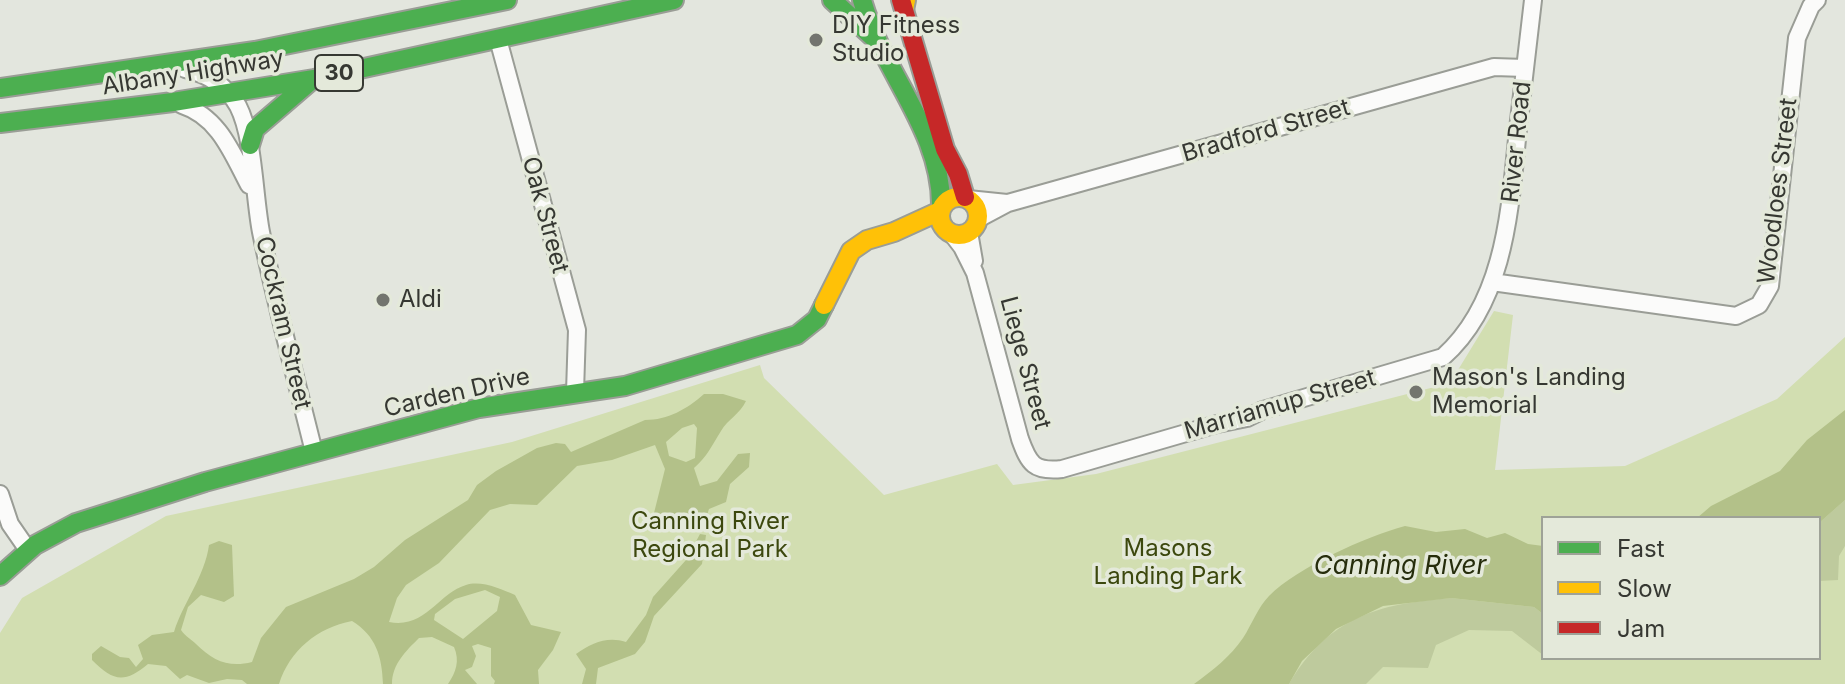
<!DOCTYPE html>
<style>
body{margin:0}
#map{position:relative;width:1845px;height:684px;overflow:hidden;background:#e3e6de;font-family:Inter,sans-serif}
canvas{display:block}
.legend{position:absolute;left:1541px;top:516px;width:280px;height:144px;box-sizing:border-box;background:#e4e9da;border:2px solid #9ea297;margin:0;padding:10px 14px;list-style:none;font-size:24px;color:#363832}
.legend li{display:flex;align-items:center;gap:16px;height:40px}
.legend b{width:40px;border:2px solid #9ea297}
</style>
<div id="map">
<canvas width="1845" height="684"></canvas>
<ul class="legend">
<li><b style="height:10px;background:#4caf50"></b>Fast</li>
<li><b style="height:10px;background:#ffc107"></b>Slow</li>
<li><b style="height:10px;background:#c62828"></b>Jam</li>
</ul>
</div>
<script>
const ctx = document.querySelector('canvas').getContext('2d');
ctx.lineJoin = 'round';
function fill(path, color) {
  ctx.fillStyle = color;
  ctx.fill(path, 'evenodd');
}
function stroke(path, color, width, dash) {
  ctx.strokeStyle = color;
  ctx.lineWidth = width;
  ctx.lineCap = dash ? 'butt' : 'round';
  ctx.setLineDash(dash || []);
  ctx.stroke(path);
}
function write(font, color, halo, rows, align = 'center') {
  ctx.font = font + ' Inter,sans-serif';
  ctx.lineWidth = 7;
  ctx.setLineDash([]);
  ctx.textBaseline = 'middle';
  ctx.strokeStyle = halo;
  ctx.fillStyle = color;
  for (const [text, x, y, turn = 0] of rows) {
    ctx.save();
    ctx.translate(x, y);
    ctx.rotate((+turn || 0) * Math.PI / 180);
    ctx.textAlign = isNaN(turn) ? turn : align;
    if (halo) ctx.strokeText(text, 0, 0);
    ctx.fillText(text, 0, 0);
    ctx.restore();
  }
}
fill(new Path2D(`
 M1494,311L1513,315L1495,470L1625,466L1777,399L1845,337V684H0V633L22,598L166,516L512,442L760,365L764,378L884,495L997,464L1013,485L1096,474L1450,383ZM1543,518H1819V658H1543Z`), '#d2deb1');
fill(new Path2D(`
 M1845,500V546L1839,556L1838,580L1819,581V523Z
 M1451,598L1534,607L1543,614V655L1512,631L1469,630L1436,645L1428,668L1383,667L1366,684H1289C1329,617 1377,604 1451,598Z`), '#beca9d');
fill(new Path2D(`
 M704,394H723L746,401C740,414 728,419 721,431C712,445 707,457 694,468L700,486L717,481L738,454L750,453L749,467L730,484L726,502L709,509L704,524L697,529L654,513L665,469L655,445L612,460L577,466L537,505L510,504L490,510L439,563L406,585L397,598L389,622C426,629 438,593 466,585C481,580 501,589 515,595L531,625L561,632L553,650L538,670L539,684H494L495,681L491,676V648L478,644L472,646L476,656L472,667L465,670L477,684H448C456,672 460,661 454,647L432,637L419,638C406,651 392,664 392,684H383C382,656 376,636 352,621C317,628 290,650 279,684H247L242,680L227,679L209,683L187,675L180,679L166,666L148,664C124,684 113,681 92,660V654L101,646L120,657L129,658L136,667L143,659L138,645L152,635L174,632C183,603 205,576 209,545L219,541L232,545L234,596L224,602L201,595L188,607L181,630C186,637 191,639 196,644C213,661 229,668 252,662L261,638L286,607L354,579L374,567L405,540L468,500L477,485L496,471L537,448L556,443L565,444L571,452L645,420C668,420 687,409 704,394ZM694,424L697,428L695,458L686,462L669,456L666,442L682,428ZM485,590L500,597L497,611L463,639L434,620L435,614L455,599Z
 M1845,410V500L1819,523V518H1697L1711,506L1780,471L1807,440Z
 M1405,526L1436,532L1465,529L1487,538L1505,533L1528,544L1543,546V614L1534,607L1451,598L1383,606L1336,629L1302,661L1289,684H1194C1212,671 1231,656 1243,638C1252,624 1258,607 1269,596C1298,567 1365,537 1405,526Z
 M700,534L706,535L702,564L654,616L645,642L635,654L598,668L596,684H582L586,669L576,654C592,643 607,636 626,642L646,615L653,597L686,560Z`), '#b3c189');
const street = new Path2D(`
 M498,39L577,330L575,392
 M185,69C207,74 226,85 238,106C254,137 254,196 261,232C276,306 296,379 314,452
 M182,105C219,117 232,153 249,185
 M968,199L1007,203
 M978,219L1008,203L1494,67L1525,68
 M969,232L974,261
 M952,234L962,247L975,273L1020,439C1029,464 1034,472 1062,469L1217,424L1247,418L1263,410L1443,357C1506,301 1510,207 1518,129C1523,86 1528,43 1533,0
 M1492,282L1736,316L1759,305L1770,286L1797,38L1811,6L1817,0
 M0,494L10,524L28,550`);
const fast = new Path2D(`
 M832,0L875,39
 M862,0C882,72 943,131 941,208
 M0,88L255,51L507,0
 M0,123L173,102L314,79L674,0
 M250,145L255,129L312,80
 M0,576L35,545L76,523L205,482L479,408L625,386L797,335L817,319L824,305`);
const slow = new Path2D(`
 M904,10L906,0
 M940 216a19 19 0 1 1 38 0a19 19 0 1 1-38 0Z
 M824,305L851,251L867,240L894,232L940,211`);
const jam = new Path2D(`
 M901,0L945,149L958,174L965,197`);
stroke(street, '#9a9d96', 20);
stroke(fast, '#9a9d96', 22);
stroke(slow, '#9a9d96', 22);
stroke(jam, '#9a9d96', 22);
stroke(street, '#fbfbfa', 16);
stroke(fast, '#4caf50', 18);
stroke(slow, '#ffc107', 18);
stroke(jam, '#c62828', 18);
for (const [x, y, r, color] of [
 [816,40,8,"#73756e"],
 [383,300,8,"#73756e"],
 [1416,392,8,"#73756e"]
]) {
  const dot = new Path2D();
  dot.arc(x, y, r, 0, 2 * Math.PI);
  ctx.fillStyle = color;
  ctx.fill(dot);
  stroke(dot, '#e4e9da', 3);
}
for (const [x, y, w] of [
 [339,73,48]
]) {
  const box = new Path2D();
  box.roundRect(x - w / 2, y - 18, w, 36, 6);
  ctx.fillStyle = '#e4e9da';
  ctx.fill(box);
  stroke(box, '#363832', 2);
}
write('bold 22px', '#363832', null, [
 ["30",339,73]
]);
write('24px', '#363832', '#e4e9da', [
 ["DIY Fitness",832,26],
 ["Studio",832,54],
 ["Aldi",399,300],
 ["Mason's Landing",1432,378],
 ["Memorial",1432,406]
], 'left');
write('24px', '#363832', '#e4e9da', [
 ["Albany Highway",193,73,-9],
 ["Bradford Street",1266,131,-16],
 ["River Road",1517,142,-84],
 ["Woodloes Street",1778,191,-83],
 ["Oak Street",545,215,75],
 ["Cockram Street",283,323,77],
 ["Liege Street",1025,363,75],
 ["Carden Drive",457,393,-13],
 ["Marriamup Street",1280,405,-16]
]);
write('24px', '#3c480e', '#e4e9da', [
 ["Canning River",710,522],
 ["Regional Park",710,550],
 ["Masons",1168,549],
 ["Landing Park",1168,577]
]);
write('italic 26px', '#262d0c', '#e4e9da', [
 ["Canning River",1400,566]
]);
</script>
